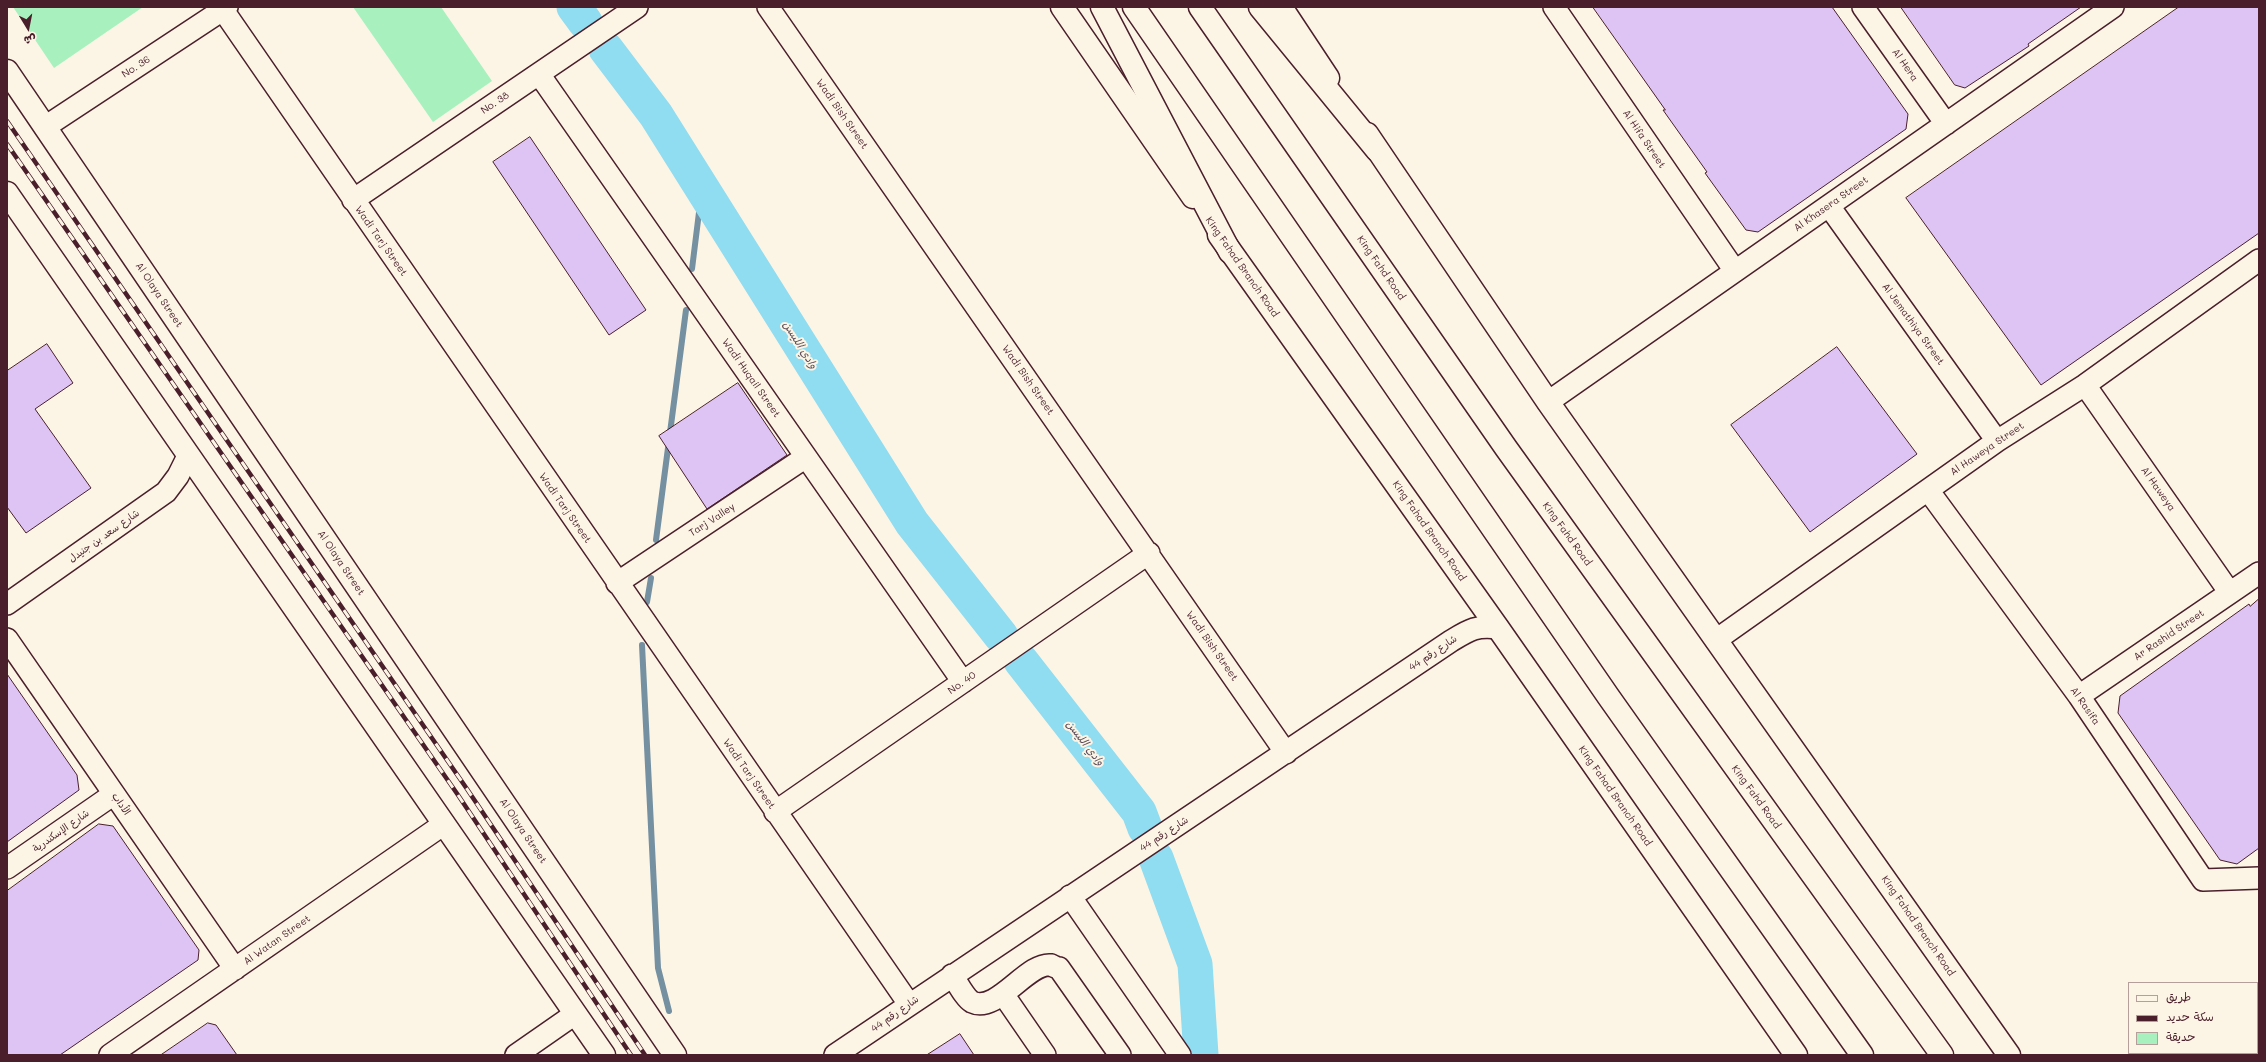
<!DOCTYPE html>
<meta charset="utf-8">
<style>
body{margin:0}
#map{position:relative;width:2266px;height:1062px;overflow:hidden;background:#fcf5e5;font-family:Mali,"Playpen Sans Arabic",sans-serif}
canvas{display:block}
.frame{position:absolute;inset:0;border:8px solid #4a1f2b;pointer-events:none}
.legend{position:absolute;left:2128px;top:982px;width:130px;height:72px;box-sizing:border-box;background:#fcf5e5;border:1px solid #b59f9b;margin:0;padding:5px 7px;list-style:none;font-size:12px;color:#4a1f2b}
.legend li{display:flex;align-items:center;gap:8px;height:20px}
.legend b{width:20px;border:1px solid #b59f9b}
.north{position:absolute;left:8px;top:8px;width:40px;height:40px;-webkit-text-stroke:3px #fcf5e5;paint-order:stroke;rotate:170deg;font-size:11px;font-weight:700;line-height:16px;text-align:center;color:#4a1f2b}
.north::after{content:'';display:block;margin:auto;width:14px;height:18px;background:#4a1f2b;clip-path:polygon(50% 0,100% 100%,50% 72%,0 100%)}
</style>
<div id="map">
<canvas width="2266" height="1062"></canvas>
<div class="frame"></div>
<ul class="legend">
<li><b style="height:5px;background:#fcf5e5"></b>طريق</li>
<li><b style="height:5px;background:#4a1f2b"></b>سكة حديد</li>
<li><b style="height:11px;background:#a8f1bf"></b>حديقة</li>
</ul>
<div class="north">ش</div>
</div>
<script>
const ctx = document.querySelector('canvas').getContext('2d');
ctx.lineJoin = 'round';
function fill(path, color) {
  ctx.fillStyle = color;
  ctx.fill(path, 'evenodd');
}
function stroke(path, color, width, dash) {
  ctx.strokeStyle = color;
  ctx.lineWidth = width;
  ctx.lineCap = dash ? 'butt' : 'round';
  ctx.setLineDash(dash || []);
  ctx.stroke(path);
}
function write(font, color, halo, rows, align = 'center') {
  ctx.font = font + ' Mali,"Playpen Sans Arabic",sans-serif';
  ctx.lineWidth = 4;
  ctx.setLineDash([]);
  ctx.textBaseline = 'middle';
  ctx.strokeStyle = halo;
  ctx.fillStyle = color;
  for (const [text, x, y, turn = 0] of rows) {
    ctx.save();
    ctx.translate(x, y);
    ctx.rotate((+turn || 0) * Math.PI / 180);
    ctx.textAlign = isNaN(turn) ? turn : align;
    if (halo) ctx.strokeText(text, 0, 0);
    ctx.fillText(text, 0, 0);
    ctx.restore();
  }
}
fill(new Path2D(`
 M13,7H143L54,68Z
 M353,7H441L492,81L433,122Z`), '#a8f1bf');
stroke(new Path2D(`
 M692,269L702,188
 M656,540L686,310
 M647,602L651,578
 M642,645L658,968L669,1011`), '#7490a1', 6);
stroke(new Path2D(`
 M574,7L585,22
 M606,49L656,115L912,523L1001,636
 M1021,661L1139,812L1145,828
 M1156,858L1195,964L1201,1055`), '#90dcf0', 35);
const building = new Path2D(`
 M1593,7H1832L1908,114L1906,129L1758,232L1746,230L1705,173L1707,172L1663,110H1665Z
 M1901,7H2081L2028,44L2029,46L1965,88L1955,85Z
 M2179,7H2259V233L2041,385L1906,198Z
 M530,137L646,310L609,335L493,162Z
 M47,344L73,383L35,409L91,488L26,533L7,507V371Z
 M1837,347L1917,454L1810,532L1731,425Z
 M738,383L787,455L707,509L659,436Z
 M2259,599V848L2237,864L2220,860L2118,713L2120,696L2249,604L2250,606Z
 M7,674L77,775L79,790L7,842Z
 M99,824L113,826L199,950L198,960L60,1055H7V891Z
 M208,1023L216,1025L237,1055H161Z
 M960,1034L974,1055H927Z`);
fill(building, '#ddc4f4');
stroke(building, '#4a1f2b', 1);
const minor = new Path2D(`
 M768,7L1286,753
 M1554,7L1735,271
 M1863,7L1946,124
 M223,10L909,1004
 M539,74L963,682
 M45,127L227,7
 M353,200L637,7
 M1829,206L1997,441
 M2085,385L2230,593
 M1548,402L2113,7
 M1928,490L2079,696L2203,880L2259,878
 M617,583L806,457
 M7,604L166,492L178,476L188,456
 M7,639L235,969
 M1716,640L1997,441L2085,385L2259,260
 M2079,696L2259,573
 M775,812L1149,553
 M7,868L114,794
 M1070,896L1180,1055
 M952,975C957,982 965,998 972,1002C997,1014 1027,962 1051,965C1053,966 1057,968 1059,968L1120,1055
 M1003,994L1045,1055
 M110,1055L444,824
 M516,1055L575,1014
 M835,1055L1451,641C1469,630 1476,625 1498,628`);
const major = new Path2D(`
 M1062,7L1193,197
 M1281,7L1328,78
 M7,71L675,1055
 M1367,134L1548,402L2009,1055
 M7,193L604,1055
 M1219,235L1498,628L1796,1055`);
const highway = new Path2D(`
 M1102,7L1230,252
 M1134,7L1608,696L1862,1055
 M1200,7L1506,448L1942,1055
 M1260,7L1377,150`);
stroke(minor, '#4a1f2b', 24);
stroke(major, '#4a1f2b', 25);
stroke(highway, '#4a1f2b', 25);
stroke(minor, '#fcf5e5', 21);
stroke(major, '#fcf5e5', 22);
stroke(highway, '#fcf5e5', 22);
const rail = new Path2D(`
 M7,121L467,789L645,1055
 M7,144L458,795L631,1055`);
stroke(rail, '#4a1f2b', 4.5);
stroke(rail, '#fcf5e5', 3, [9]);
write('10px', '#4a1f2b', '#fcf5e5', [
 ["Al Hera",1905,65,55],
 ["No. 36",136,67,-33],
 ["No. 38",495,103,-34],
 ["Wadi Bish Street",842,114,55],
 ["Al Hifa Street",1644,139,56],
 ["Al Khasera Street",1831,204,-35],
 ["Wadi Tarj Street",381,241,55],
 ["King Fahad Branch Road",1242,267,55],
 ["King Fahd Road",1381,268,55],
 ["Al Olaya Street",159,295,56],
 ["Al Jemathiya Street",1913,324,54],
 ["Wadi Huqail Street",751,378,55],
 ["Wadi Bish Street",1028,380,55],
 ["Al Haweya Street",1987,449,-34],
 ["Al Haweya",2158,489,55],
 ["Wadi Tarj Street",565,508,55],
 ["Tarj Valley",712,520,-33],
 ["King Fahad Branch Road",1429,531,55],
 ["King Fahd Road",1567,534,54],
 ["شارع سعد بن جنيدل",104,536,-35],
 ["Al Olaya Street",341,563,56],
 ["Ar Rashid Street",2169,635,-34],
 ["Wadi Bish Street",1212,646,55],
 ["شارع رقم 44",1433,653,-34],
 ["No. 40",962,683,-35],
 ["Al Rasifa",2085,706,55],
 ["Wadi Tarj Street",749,774,55],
 ["King Fahad Branch Road",1615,796,55],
 ["King Fahd Road",1756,797,54],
 ["الأداب",121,804,55],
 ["شارع الإسكندرية",61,831,-35],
 ["Al Olaya Street",523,831,56],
 ["شارع رقم 44",1164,834,-33],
 ["King Fahad Branch Road",1918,926,55],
 ["Al Watan Street",277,940,-35],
 ["شارع رقم 44",895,1014,-35]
]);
write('italic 11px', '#5c4e5c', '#fcf5e5', [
 ["وادي الليسن",800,345,58],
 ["وادي الليسن",1085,743,52]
]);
</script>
